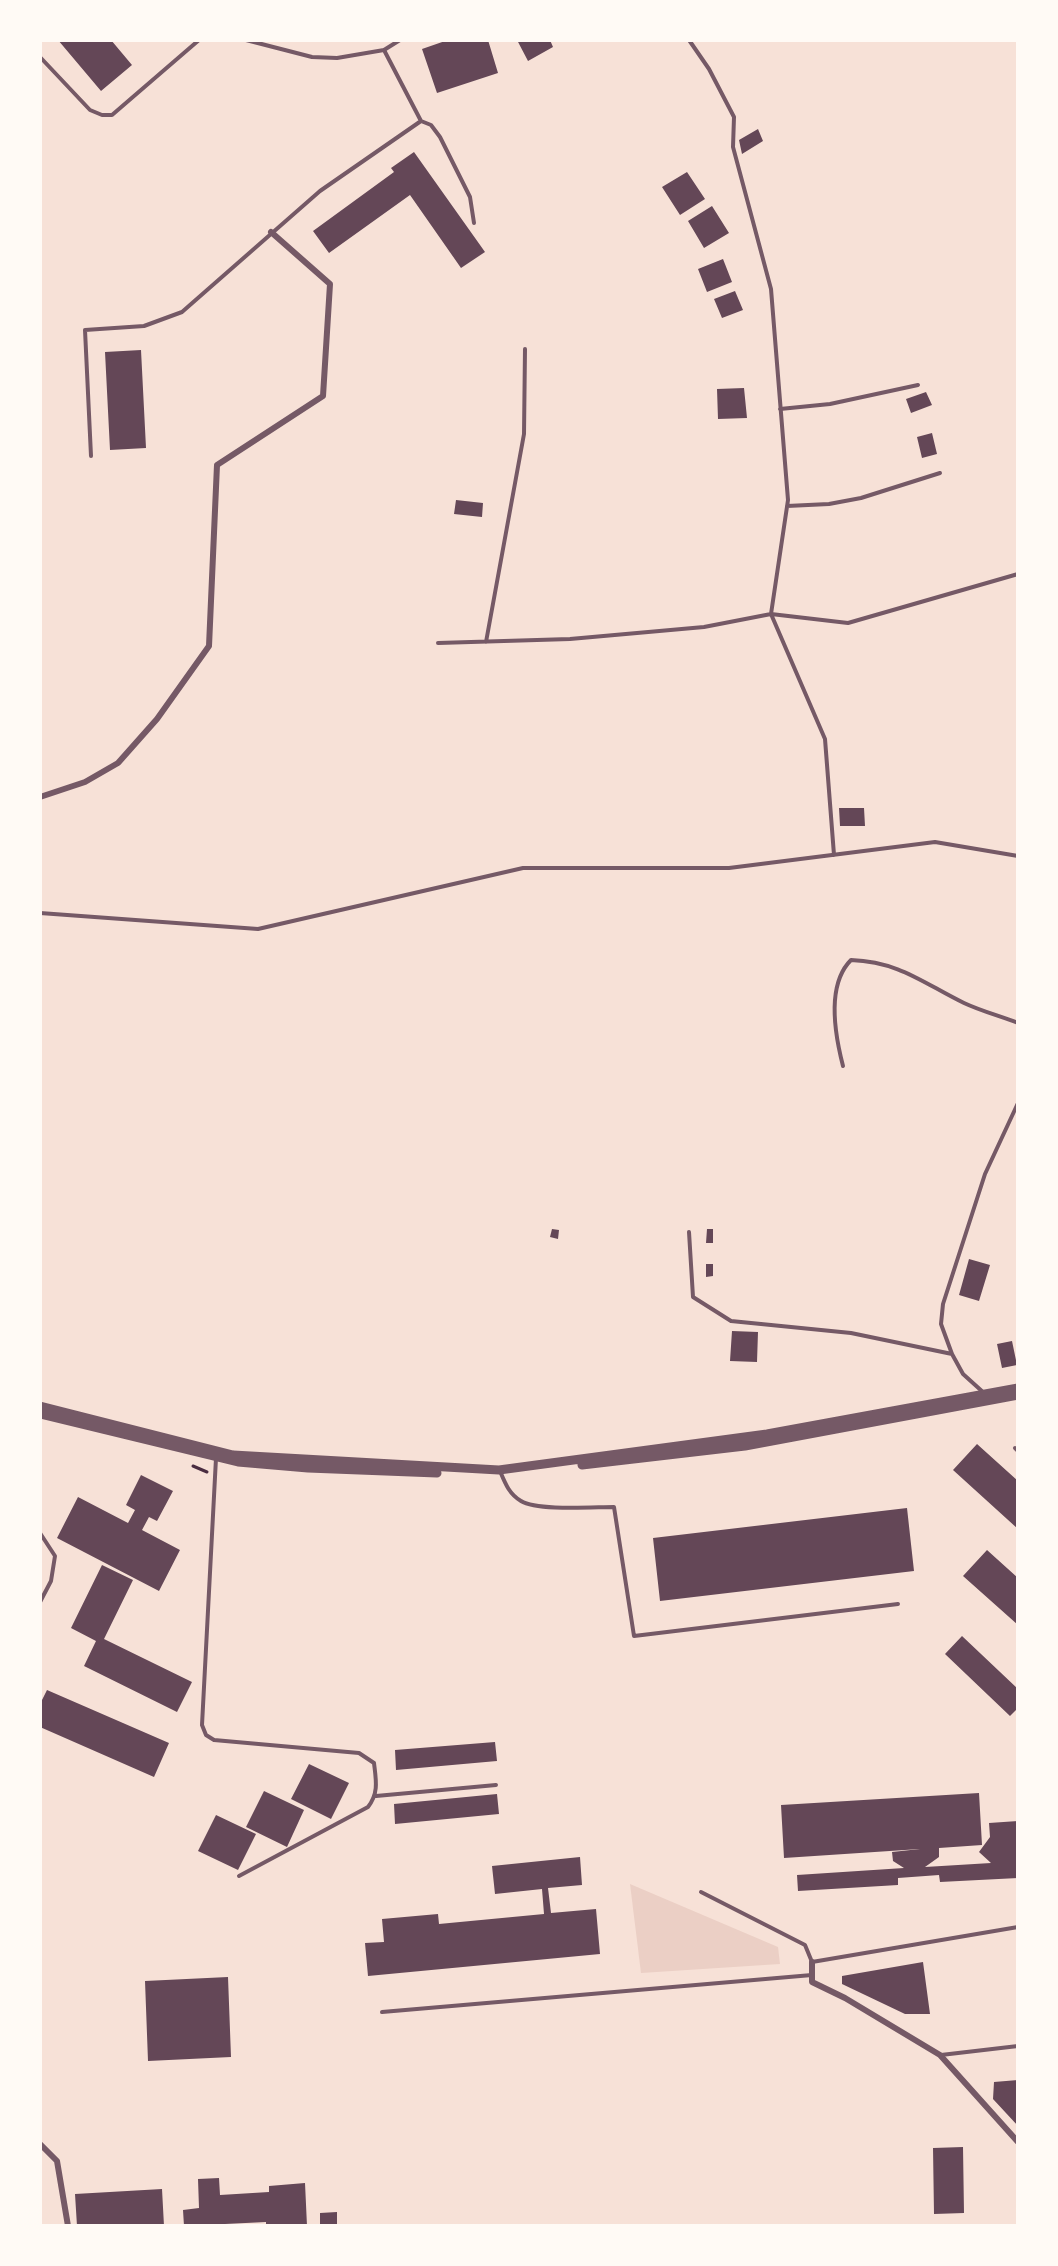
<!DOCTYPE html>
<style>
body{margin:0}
#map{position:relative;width:1058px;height:2266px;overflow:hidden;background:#f7e1d7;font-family:"Golos Text",sans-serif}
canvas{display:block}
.frame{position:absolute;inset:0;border:42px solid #fffaf5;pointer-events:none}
</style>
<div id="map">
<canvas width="1058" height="2266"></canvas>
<div class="frame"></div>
</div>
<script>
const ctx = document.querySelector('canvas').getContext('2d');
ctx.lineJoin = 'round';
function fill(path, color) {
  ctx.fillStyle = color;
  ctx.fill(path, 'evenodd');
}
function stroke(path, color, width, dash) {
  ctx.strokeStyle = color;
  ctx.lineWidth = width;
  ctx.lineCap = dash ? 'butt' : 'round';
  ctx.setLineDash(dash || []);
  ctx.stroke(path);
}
fill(new Path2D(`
 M630,1884L778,1947L780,1964L641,1973Z`), '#ebcfc5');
fill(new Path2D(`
 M58,40H111L132,65L101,91Z
 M448,40H488L498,73L437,93L422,49Z
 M517,40H550L553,47L528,61Z
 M758,129L763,141L742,154L739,140Z
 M414,152L485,252L461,268L410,195L329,253L313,231L394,172L391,168Z
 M687,172L705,199L680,215L662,187Z
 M712,206L729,233L704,248L688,221Z
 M723,259L732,282L707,292L698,269Z
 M735,291L743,310L722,318L714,299Z
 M141,350L146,448L110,450L105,352Z
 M744,388L747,418L718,419L717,389Z
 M926,392L932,405L911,413L906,399Z
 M932,433L937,454L922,458L917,437Z
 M456,500L483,503L482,517L454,514Z
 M839,808H864L865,826H840Z
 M552,1229L559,1230L558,1239L550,1237Z
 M707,1229H713V1243H706Z
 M969,1259L990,1265L979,1301L959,1295Z
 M706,1264H713V1276L706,1277Z
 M732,1331L758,1332L757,1362L730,1361Z
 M1012,1341L1017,1365L1002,1368L997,1344Z
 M977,1444L1018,1481V1529L953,1470Z
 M141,1475L173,1491L157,1521L149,1517L142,1530L180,1550L159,1591L57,1538L78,1497L128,1523L135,1510L126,1505Z
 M907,1508L914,1571L660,1601L653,1538Z
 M987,1550L1018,1578V1625L963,1576Z
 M102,1565L133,1580L104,1639L192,1682L177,1712L84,1666L96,1641L71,1628Z
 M962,1636L1018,1689V1708L1010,1716L945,1654Z
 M47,1690L169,1743L154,1777L40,1727V1704Z
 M495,1742L497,1761L396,1770L395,1750Z
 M309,1764L349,1783L331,1819L291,1799Z
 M264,1791L304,1810L287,1847L246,1827Z
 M979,1793L982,1845L939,1848V1857L925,1867L991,1863L979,1852L990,1837L989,1823L1018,1821V1878L940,1882L939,1875L898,1878V1885L798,1891L797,1875L904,1868L893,1861L892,1852L920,1849L784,1858L781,1805Z
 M497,1794L499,1814L395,1824L394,1804Z
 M216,1815L256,1834L238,1870L198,1851Z
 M580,1857L582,1885L548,1888L551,1913L596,1909L600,1954L368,1976L365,1943L384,1942L382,1919L438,1914L439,1924L544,1914L542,1889L495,1894L492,1866Z
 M923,1962L930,2014H905L842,1984V1976Z
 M228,1977L231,2057L148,2061L145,1981Z
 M1018,2080V2126L993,2099L994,2082Z
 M963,2147L964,2213L934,2214L933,2148Z
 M219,2178L220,2195L269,2192V2186L305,2183L307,2226H266V2222L184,2226L183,2210L199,2208L198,2179Z
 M162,2189L164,2226H77L75,2194Z
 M337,2212V2226H320V2213Z`), '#644757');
stroke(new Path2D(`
 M193,1466L207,1472`), '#4a2c40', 3);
stroke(new Path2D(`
 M246,40L312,57L337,58L384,50
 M400,40L384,50L421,121
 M689,40L709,69L734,117L733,147L771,289L788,500L771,614L825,739L834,855
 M40,57L90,110L102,115H112L199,40
 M780,409L830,404L918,385
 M91,456L85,330L144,326L182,312L320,191L421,121L431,125L440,137L470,197L474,223
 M787,506L829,504L861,498L940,473
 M486,642L524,434L525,349
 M438,643L570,639L704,627L771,614L848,623L1018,574
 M40,913L258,929L523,868H729L935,842L1018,856
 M843,1066C835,1035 826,985 851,960C900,962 923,983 964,1003C981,1011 1000,1016 1018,1023
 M689,1232L693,1297L731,1321L851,1333L952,1354
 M984,1393L963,1374L952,1354L941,1324L943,1304L985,1174L1018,1103
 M1015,1448L1018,1451
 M216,1458L202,1725L206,1735L214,1740L359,1753L374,1763C376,1780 379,1793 368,1807L239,1876
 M500,1471C505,1483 509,1494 521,1501C537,1511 593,1507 614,1507L634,1636L898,1604
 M40,1533L55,1556L51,1581L40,1602
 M376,1796L496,1785
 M701,1892L805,1945L812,1962L1018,1927
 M382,2012L812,1975
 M941,2055L1018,2046`), '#755966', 4);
stroke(new Path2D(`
 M40,797L85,782L118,763L157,719L209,646L217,465L323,396L330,284L271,232
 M812,1962V1982L845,1998L940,2055L1018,2142
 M40,2144L57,2161L68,2226`), '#755966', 6);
stroke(new Path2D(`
 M40,1406L233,1455L499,1470L767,1434L1018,1388
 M40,1414L238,1462L308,1468L437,1473
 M582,1465L745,1446L1018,1395`), '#755966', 9);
</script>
